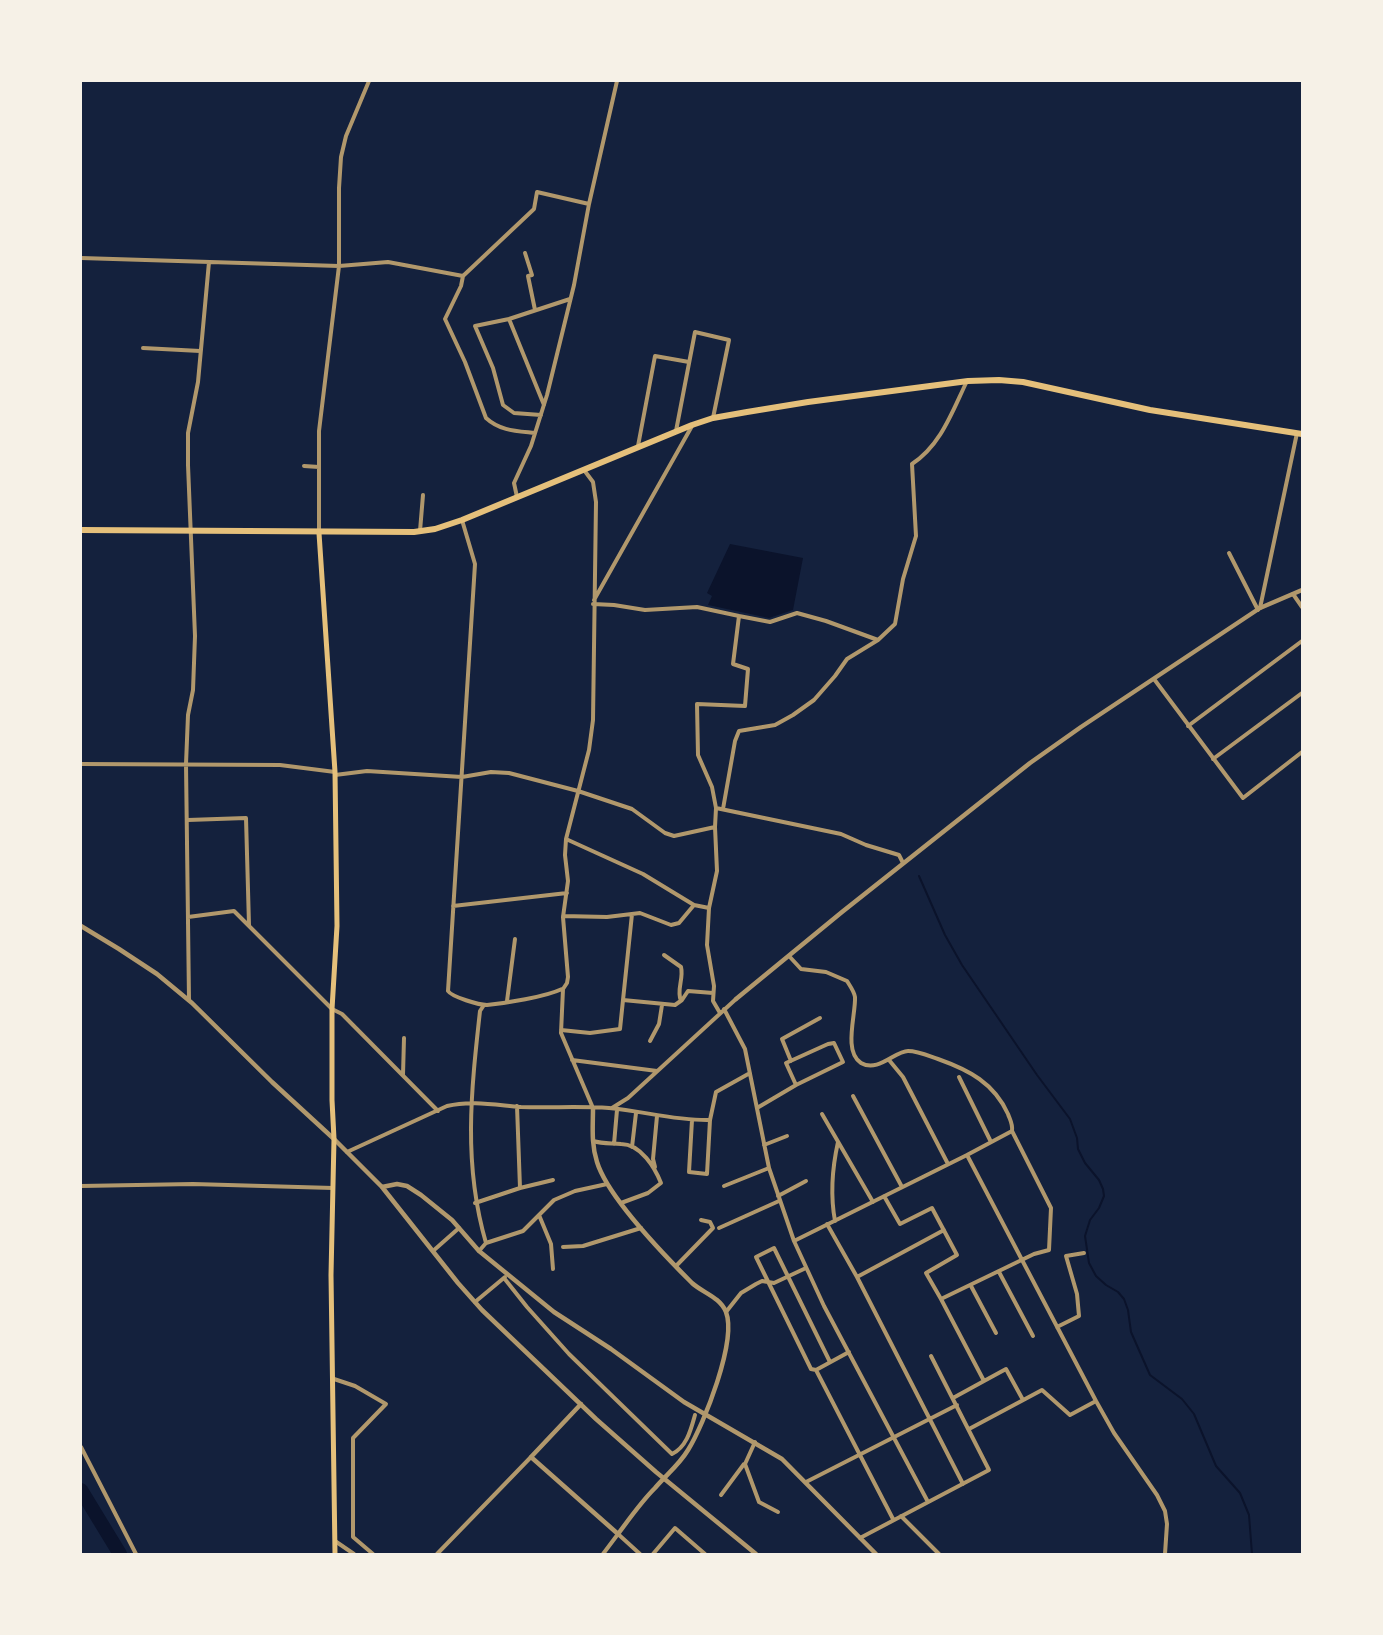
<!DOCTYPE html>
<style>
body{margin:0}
#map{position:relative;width:1383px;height:1635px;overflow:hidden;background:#14213d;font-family:"Source Sans 3",sans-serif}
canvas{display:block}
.frame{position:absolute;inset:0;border:82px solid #f6f1e7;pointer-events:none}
</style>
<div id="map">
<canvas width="1383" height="1635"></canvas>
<div class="frame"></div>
</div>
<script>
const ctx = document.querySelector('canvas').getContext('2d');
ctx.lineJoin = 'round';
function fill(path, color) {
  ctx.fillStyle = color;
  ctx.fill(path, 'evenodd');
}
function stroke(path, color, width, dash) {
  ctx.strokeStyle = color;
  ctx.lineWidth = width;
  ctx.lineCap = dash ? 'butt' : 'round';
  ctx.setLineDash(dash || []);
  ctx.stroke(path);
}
fill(new Path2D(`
 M730,544L803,558L793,610L769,618L708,605L712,596L707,593Z`), '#0b132b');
stroke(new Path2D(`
 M919,876L945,935L962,965L1037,1075L1070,1119L1077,1138L1078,1149L1085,1163L1099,1180L1103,1189L1104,1196L1099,1208L1090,1220L1085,1236L1089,1263L1096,1276L1106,1285L1118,1292L1124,1299L1128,1310L1131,1332L1150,1375L1182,1399L1194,1414L1216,1466L1240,1493L1249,1515L1252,1554`), '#0b132b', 2);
stroke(new Path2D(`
 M81,1490L120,1554`), '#0b132b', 14);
stroke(new Path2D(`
 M525,253L532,275L528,276L535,310
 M81,258L339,266L388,262L463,276L534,209L537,192L589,204
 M463,276L461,286L445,319L465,362L486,418C500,431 517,431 535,433
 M509,319L475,326L493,368L503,405L514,413L541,415
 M143,348L200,351
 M544,405L509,319L570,299
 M676,431L695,332L729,340L713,418
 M638,446L655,356L689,362
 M304,466L319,467
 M584,470L593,482L596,502L593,720L589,750L566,839L565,855L568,881L563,917L568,977L567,983L563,989L561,1033L593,1108
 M517,497L514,483L531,446L547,395L574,285L589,204L617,81
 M462,520L475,564L448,991C452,997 479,1005 487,1005C506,1003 545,997 562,989
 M420,531L423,495
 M319,532V431L339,266V188L341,157L346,136L369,81
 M1229,553L1258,610
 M1293,594L1302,607
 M594,600L692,426
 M593,604L614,605L645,610L697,607L739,616
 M1260,608L1297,433
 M878,640L895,624L903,579L916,536L912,464C941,445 952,412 967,381
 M1154,679L1243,798L1302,752
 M1188,726L1302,641
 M1213,759L1302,693
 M81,764L280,765L335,772
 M335,775L367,771L462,777L491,772L509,773L578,791L632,809L665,833L674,836L715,827
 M716,808L712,787L698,755L697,704L745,706L748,669L733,664L739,616L770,622L797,613L826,621L878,640L847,659L835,676L814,700L793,715L775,725L739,731L735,741L723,809
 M188,820L246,818L249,925
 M566,839L643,874L694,905L709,908
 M453,906L567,893
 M563,916L607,917L640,913L671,925L679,923L694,905
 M188,917L234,911L332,1009L342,1014L438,1111
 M664,955L681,967C684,979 676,990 681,1001
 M789,956L801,969L826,972L847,981C850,986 854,991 855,997C856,1014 843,1052 861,1063C878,1073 895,1051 908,1051C918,1051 929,1056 938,1059C969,1070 994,1083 1008,1114C1010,1120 1013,1124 1012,1131L967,1155
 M189,1000L186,764L188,715L193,690L195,636L188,465V433L198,382L209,262
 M623,1000L632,914
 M507,1001L515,939
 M484,1005L480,1011C471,1092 463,1164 486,1243
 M724,1009L745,1049L769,1168L794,1241L824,1306L928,1502
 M720,1013L713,1001L714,986L707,945L709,908L717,871L715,827L716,808L841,834L866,845L899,855L903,863
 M561,1030L590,1033L620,1029L623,1000L675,1005L682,1000L688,991L713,993
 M650,1041L659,1024L662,1005
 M572,1060L657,1071
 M889,1060L903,1077L948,1164
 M791,1061L782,1039L820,1018
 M403,1075L404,1038
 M959,1077L991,1142
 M853,1096L902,1187
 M517,1106L520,1188
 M612,1108L628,1098L736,999
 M757,1108L796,1085L843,1062L834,1043L828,1044L786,1063L796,1085
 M822,1114L873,1202
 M692,1120L689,1172L707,1174L710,1120L716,1092L750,1073
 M593,1141C603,1144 611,1143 621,1144C641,1144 655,1168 661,1183L648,1193L621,1203
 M614,1144L617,1110
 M764,1145L787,1136
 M632,1147L636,1113
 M347,1152L447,1106C471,1100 496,1105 521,1107C550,1108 580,1106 609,1108C643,1111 676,1121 710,1120
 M655,1167L653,1159L657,1116
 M81,1186L193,1184L333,1188
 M724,1186L769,1168
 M778,1196L806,1181
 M884,1196L900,1224L932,1208L957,1255L926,1273L941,1299
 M475,1203L520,1188L553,1180
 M539,1215L551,1244L553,1269
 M835,1221C830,1194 832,1169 838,1142
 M827,1224L857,1277L963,1484
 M719,1228L779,1201
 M794,1241L967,1155L1096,1401L1114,1433L1157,1495L1165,1511L1167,1524L1165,1554
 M563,1247L583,1246L641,1228
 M433,1251L459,1228
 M479,1251L486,1243L523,1231L554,1200L575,1191L607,1184
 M676,1266L713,1228L710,1222L701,1220
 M999,1272L1033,1336
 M857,1277L944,1230
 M504,1278L527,1307L569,1354L672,1454C687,1447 691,1429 695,1415
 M971,1286L996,1333
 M475,1302L505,1277
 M726,1312L741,1293L756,1284L762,1281L774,1283L806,1268
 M1057,1327L1079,1316L1077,1294L1066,1256L1084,1253
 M849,1352L816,1370L893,1519
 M816,1370L811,1369L756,1257L774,1248L830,1362
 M334,1379L355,1386L386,1404L353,1438V1537L373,1554
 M984,1381L1006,1369L1023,1400
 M953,1398L984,1381L941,1299L1034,1254L1049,1250L1051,1208L1012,1131
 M969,1429L1042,1390L1070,1415L1096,1401
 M755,1442L745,1464L759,1502L778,1512
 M81,1447L136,1554
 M806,1482L957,1405
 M721,1495L744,1464
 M901,1516L939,1554
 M860,1538L989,1470L931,1356
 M335,1541L354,1554
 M437,1554L531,1457
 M603,1554L618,1534L640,1554
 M653,1554L675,1528L705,1554`), '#b1986c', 4);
stroke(new Path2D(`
 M81,926L119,949L157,974L192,1003L272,1082L334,1139L382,1187L458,1283L482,1310L596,1419L656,1472L756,1554
 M736,999L842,912L1030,763L1081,727L1260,608L1302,590
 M382,1187L397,1184L407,1186L421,1195L452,1220L479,1251L554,1312L611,1349L684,1402L782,1459L876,1554
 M581,1404L531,1457L618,1534C630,1518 641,1502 655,1488C666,1475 679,1465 688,1450C704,1424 737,1341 726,1312C720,1297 703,1293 692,1283C664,1255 608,1198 597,1162C591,1144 593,1126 593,1108`), '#b1986c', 4.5);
stroke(new Path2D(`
 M319,533L335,772L337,926L332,1009V1100L334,1139L331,1275L335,1554`), '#e5c07b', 5);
stroke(new Path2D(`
 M81,530L414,532L435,529L462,520L692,425L713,418L747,412L808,402L968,381L999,380L1023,382L1150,410L1302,434`), '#e5c07b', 6);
</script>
